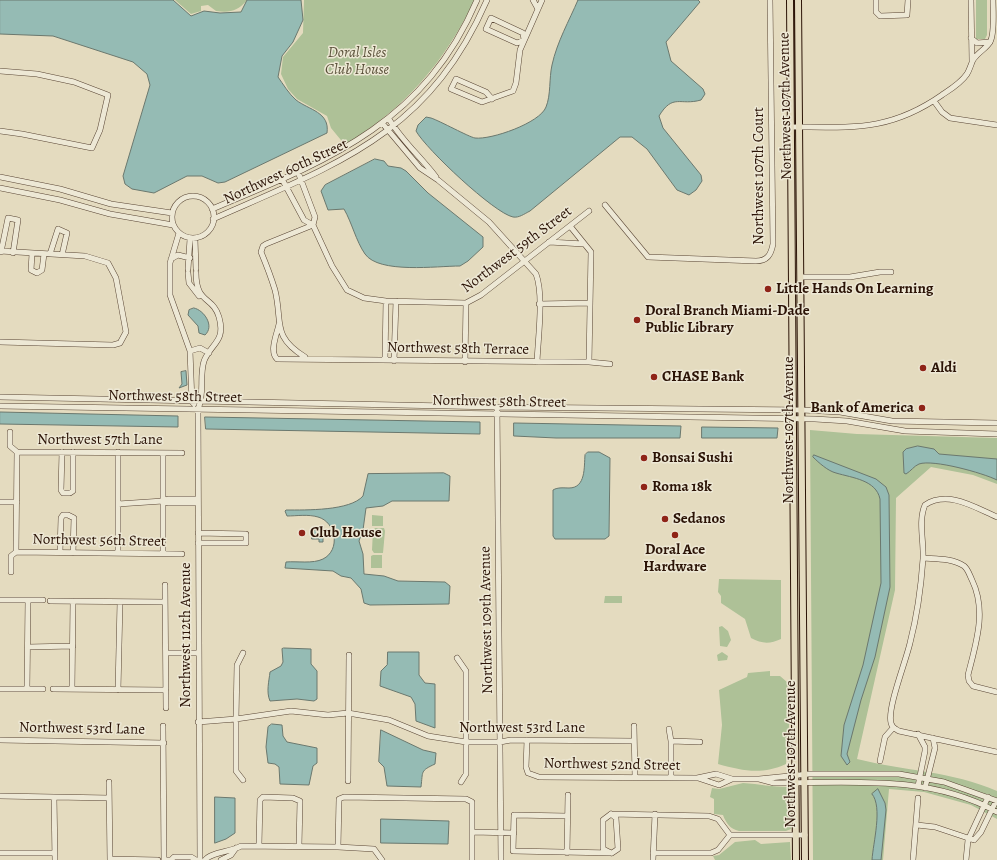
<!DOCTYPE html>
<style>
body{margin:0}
canvas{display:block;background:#e4dbbf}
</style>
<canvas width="997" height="860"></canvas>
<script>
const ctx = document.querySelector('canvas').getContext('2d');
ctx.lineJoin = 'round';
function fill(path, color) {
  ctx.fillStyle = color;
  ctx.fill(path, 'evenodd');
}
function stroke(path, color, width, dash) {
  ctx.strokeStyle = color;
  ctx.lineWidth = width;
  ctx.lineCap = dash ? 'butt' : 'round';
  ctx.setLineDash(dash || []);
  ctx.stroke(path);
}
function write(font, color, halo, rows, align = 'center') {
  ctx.font = font + ' Alegreya,serif';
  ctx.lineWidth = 3;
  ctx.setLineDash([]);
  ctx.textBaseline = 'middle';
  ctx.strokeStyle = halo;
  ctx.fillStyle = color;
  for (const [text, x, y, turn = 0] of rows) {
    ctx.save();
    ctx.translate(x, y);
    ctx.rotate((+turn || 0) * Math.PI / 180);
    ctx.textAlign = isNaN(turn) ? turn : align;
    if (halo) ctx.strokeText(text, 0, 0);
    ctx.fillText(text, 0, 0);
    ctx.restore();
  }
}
fill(new Path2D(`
 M175,0H247C238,11 230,13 216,11L208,5L201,6V11L191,14Z
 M304,0H475C442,65 407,106 345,145L331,128L327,116L297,99L288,89L281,74L283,57L303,33Z
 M976,0H987V35L985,39H976Z
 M810,430L857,434L997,438V484L973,475L931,467L896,498L895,590L857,759C904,771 952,771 997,791V819L971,805L924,792L889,789L883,860H813Z
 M372,515L383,516V526H372Z
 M375,528H384L385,531L383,553H374L372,550L373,530Z
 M373,555H382V568H371V556Z
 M719,579L781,580V639C770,644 762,644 751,638L745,619L721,603V596L718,592Z
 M605,596H622V603H604Z
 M722,626L728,631L731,640L727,647L720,646L719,627Z
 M722,652L728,656L727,660L718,661L717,655Z
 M770,671V676H780L787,682L790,713L786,764C762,775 743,771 718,764L722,725L719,690L747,677L748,673Z
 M743,783C759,784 773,787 788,787L791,790V829L786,831H739C730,829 726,823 723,815L714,814V799L710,797L712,788L719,789Z
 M755,840L761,844L790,842L791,860H715L713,856L719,855L735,842Z`), '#aec197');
const water = new Path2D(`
 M0,0H173L191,16L204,11L220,13L241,12L247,0H301L303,20L293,42L282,56L278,77C283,84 289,94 296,100C309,110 330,112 327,133L225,182L218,183L202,176H187L154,193L132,189L125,184L123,176L150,85L147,74L133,62L53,36L0,34Z
 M578,0H698L700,2L666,42L671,61L703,89L705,94L701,100C680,106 673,93 659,116L663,128L701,175L702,181L696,190L689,195L677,190L647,149L632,137H620L530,211C524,214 519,218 513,217C494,213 426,149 416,131L418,125L426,117L431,118C440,121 469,137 475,138C491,140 540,123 546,107C551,95 549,78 552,65C557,42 569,21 578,0Z
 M375,159L384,161L388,166L401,168L406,171L428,193L483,237V247L468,261L460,266C437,266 379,274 365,254C356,241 352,223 344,209L328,210L321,191L325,185Z
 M194,308C204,310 215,326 205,335L199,333L198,326L188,315L189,310Z
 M186,371L187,385L179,388L182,384L181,372Z
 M0,412L178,416V427L0,424Z
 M205,417L480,422V434L206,429Z
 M514,423L681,426L680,438H556L514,436Z
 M702,427L778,428L777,438H702Z
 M918,446L934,449L939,454L997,459V480C983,473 933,459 919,464C914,466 911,471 906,474L904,473L903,452L906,449Z
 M588,452H599L610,458L609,536L605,539H555L553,536V490C558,487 564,488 569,488C586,488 584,467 585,455Z
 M814,455L876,479L886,487L889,495L890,587L875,657L861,700L847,754L850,762L847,765L841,756L844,725L863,665L881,583L880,499C876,480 853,478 836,473C828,471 819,463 813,457Z
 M444,473L450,476L449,501H392L383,506L366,508L363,530L359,541L363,554L364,574L384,576L398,581L445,582L450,586L449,604L370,605L364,603L361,589L351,578L341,576L333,571L285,568L286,562C297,561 313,564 323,559C341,550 336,522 318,517C308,514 296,516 287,516L285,511L286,510C306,510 350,511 363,496L368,474Z
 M312,530H318V534H323V542H319V539H312Z
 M284,648L311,649V664L317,671V699L314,701L297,699L270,701C266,692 269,681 270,672L281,666L283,662L282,649Z
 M388,652H419V675L425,683L435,684V728L416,721L415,704L411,697L380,686L381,671L387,665Z
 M272,724L282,725L283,736L287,742L317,748V763L313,766L309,785L280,784L279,767L275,764L268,763L266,747L268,727Z
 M381,730L423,750L436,753L435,764C420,771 423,771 421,787L387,786L384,767L379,762Z
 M878,789L885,803L886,810L881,860H872C873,843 883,807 872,794Z
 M215,797L235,798V833L226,839L215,843Z
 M381,819L449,821L448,844L381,843Z`);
fill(water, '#95bbb4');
stroke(water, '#6b786e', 1);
const minor = new Path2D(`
 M533,0L538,9
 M876,0V12L880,16L907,15L908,0
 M971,0L972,61
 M491,18L523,33L524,40L517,43L486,29Z
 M971,38L977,43L990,42
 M0,71L37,74L74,82L108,95L100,130L92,148L22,134L0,131
 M492,99L486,92L456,79L451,89L482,102L513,91L516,83L520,50L542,0
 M934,101L942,112L950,118L997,125
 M389,119C402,141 421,157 436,177
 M383,124L420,168L438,180L489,222L536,274C544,295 538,338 537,362
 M791,127C852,127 889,132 942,95C951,89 961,83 967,74C970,69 971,64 973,60C978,52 986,49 990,42C995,34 993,10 993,0
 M298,172L315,217L313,225L332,266L347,290L364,298L386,301L466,303L481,295L589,211
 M0,177L60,189L111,204L172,213
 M282,179L304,220L313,225
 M0,188L60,200L110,214L173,225
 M172 217a21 21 0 1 1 42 0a21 21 0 1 1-42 0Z
 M605,205L648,257L756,261C767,261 771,255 773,244L770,0
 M212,209C327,161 424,124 477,0
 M213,219C337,164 428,135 487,0
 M570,226L591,252L589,362
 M179,233L170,263V295L190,351L192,402L194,404
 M195,239L196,269
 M549,242L584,244
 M0,251L85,256L108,263L116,278L126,332L120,343L113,345L0,342
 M1,252L8,218L18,220L13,253
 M32,254L31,270L37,273L42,270L44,254
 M50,254L58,229L67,233L62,255
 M171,259L178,255L190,258
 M188,269L190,239
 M188,273L189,283L199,296
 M196,273C196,304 213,296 219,317C226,342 211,343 204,361C199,377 205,394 198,409L200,860
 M801,277H850L880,272H891
 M539,304L590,303
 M279,324C277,334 269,351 277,359L589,362L610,364
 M190,351L200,348L209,353
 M305,357C271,336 283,322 275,290C271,277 266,264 261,252L263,246L266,244L313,225
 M385,360L386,301
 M394,361L396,301
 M465,362L466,303
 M0,397L497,407L802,410L840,412L892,421L997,423
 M0,406L815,419L847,421L905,431L997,434
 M497,407L501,860
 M10,432V446L17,452L16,552L11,556V572
 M17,452L182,453
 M62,452L61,490L63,493H70L73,491V452
 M118,452V553
 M163,453V554
 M163,501L168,503H198
 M0,502H17
 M118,504L163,501L168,499H198
 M997,517C974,507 948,490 925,505C918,521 924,541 923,559C921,588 917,616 910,643C906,661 887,708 891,723C892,728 896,729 899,731L997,752
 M198,533L246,534V543H198
 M16,552L182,554
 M60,552L61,518L63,515H68L74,518L73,553
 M923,558C937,559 952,558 964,566C968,569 970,576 972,580C987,611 976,643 968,675L969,681L973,686L997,692
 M165,585L166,708
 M0,600H43
 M50,601L165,602
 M28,647L73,646
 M166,653H199
 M457,658L466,671V774L461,782
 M0,689H43
 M27,689L28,600
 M53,689L166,690
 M72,689L73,601
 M118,690L120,602
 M198,722L236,719L291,711L328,715L348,713L389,720L428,736L466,742H500L511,740L634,741
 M163,726L164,860
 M634,726L635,777
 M669,729L671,741V778
 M0,740L164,743
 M527,740L526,767L528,773L539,777L697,778L716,774L732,779H759L809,774H899L944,782L997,801
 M671,741L700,742
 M880,761L885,737L893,728
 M698,778L719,785L732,779
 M759,779L774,783C849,783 928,774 997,812
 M243,780L236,771V719L237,665L243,653
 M348,781L349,655
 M109,782L110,860
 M918,786L925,751V747L918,734
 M925,788L935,748L933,738
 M0,796L109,798
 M54,797L55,860
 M611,814L709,816L718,819L730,835
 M611,814L603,820V849L611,853
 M611,814L616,818L618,849L612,853
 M567,816L514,815L513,851L612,853
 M917,825L935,827L974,840L981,832L996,801
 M473,832L514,833
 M730,835H805
 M259,845L260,800L263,797L293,798L300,801L299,846
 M0,853H54
 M567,853L568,795
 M653,853H711L718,850L730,835
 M110,859L158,860
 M166,860H171L174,857H191L196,860
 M205,860C211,852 231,852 241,846L338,847
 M221,860L231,855L236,848
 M382,860L374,849L338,847L339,799L344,797L466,799L472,802V860
 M653,860L655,814
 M913,860L918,798
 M966,860L968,840L988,797`);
const major = new Path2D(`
 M790,0L796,860
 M798,0L805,860`);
stroke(minor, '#594534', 6);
stroke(major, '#2b1306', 8);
stroke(minor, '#ede8d5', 5);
stroke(major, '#e4dbbf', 6);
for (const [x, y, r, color] of [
 [768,289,4,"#8f2418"],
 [637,320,4,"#8f2418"],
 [923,368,4,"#8f2418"],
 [654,377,4,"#8f2418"],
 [922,408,4,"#8f2418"],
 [644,458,4,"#8f2418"],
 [644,487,4,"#8f2418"],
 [665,519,4,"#8f2418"],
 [302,533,4,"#8f2418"],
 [675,535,4,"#8f2418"]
]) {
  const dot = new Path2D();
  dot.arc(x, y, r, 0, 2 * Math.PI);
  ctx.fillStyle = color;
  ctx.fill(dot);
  stroke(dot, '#ede8d5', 1.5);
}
write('italic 15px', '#595039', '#ede8d5', [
 ["Doral Isles",357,53],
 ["Club House",357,70]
]);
write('15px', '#2b1306', '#ede8d5', [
 ["Northwest 107th Avenue",786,106,-91],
 ["Northwest 60th Street",286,172,-25],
 ["Northwest 107th Court",759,176,-90],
 ["Northwest 59th Street",517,250,-37],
 ["Northwest 58th Terrace",458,349,1],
 ["Northwest 58th Street",175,397,1],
 ["Northwest 58th Street",499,402,1],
 ["Northwest 107th Avenue",789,430,-90],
 ["Northwest 57th Lane",100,440],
 ["Northwest 56th Street",99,541,1],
 ["Northwest 109th Avenue",487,620,-91],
 ["Northwest 112th Avenue",186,635,-90],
 ["Northwest 53rd Lane",522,728],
 ["Northwest 53rd Lane",82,729,1],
 ["Northwest 107th Avenue",791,754,-90],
 ["Northwest 52nd Street",612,765,1]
]);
write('bold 15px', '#2b1306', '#ede8d5', [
 ["Little Hands On Learning",776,289],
 ["Doral Branch Miami-Dade",645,311],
 ["Public Library",645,328],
 ["Aldi",931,368],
 ["CHASE Bank",662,377],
 ["Bank of America",914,408,"right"],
 ["Bonsai Sushi",652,458],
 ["Roma 18k",652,487],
 ["Sedanos",673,519],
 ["Club House",310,533],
 ["Doral Ace",675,550,"center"],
 ["Hardware",675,567,"center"]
], 'left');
</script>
